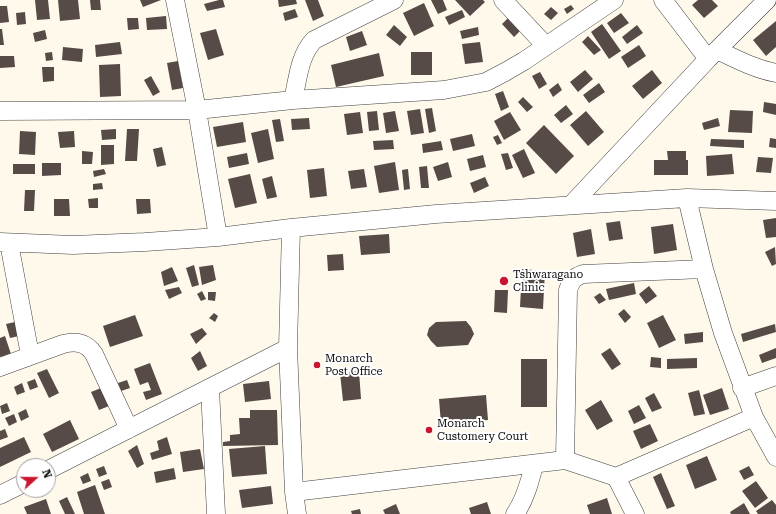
<!DOCTYPE html>
<style>
body{margin:0}
#map{position:relative;width:776px;height:514px;overflow:hidden;background:#fff9eb;font-family:"Roboto Serif",serif}
canvas{display:block}
.north{position:absolute;left:16px;top:458px;width:40px;height:40px;box-sizing:border-box;background:#fff;border:1px solid #9e9e9e;border-radius:50%;rotate:69deg;font-size:11px;font-weight:700;line-height:16px;text-align:center;color:#0c0c0c}
.north::after{content:'';display:block;margin:auto;width:14px;height:18px;background:#ca1531;clip-path:polygon(50% 0,100% 100%,50% 72%,0 100%)}
</style>
<div id="map">
<canvas width="776" height="514"></canvas>
<div class="north">N</div>
</div>
<script>
const ctx = document.querySelector('canvas').getContext('2d');
ctx.lineJoin = 'round';
function fill(path, color) {
  ctx.fillStyle = color;
  ctx.fill(path, 'evenodd');
}
function stroke(path, color, width, dash) {
  ctx.strokeStyle = color;
  ctx.lineWidth = width;
  ctx.lineCap = dash ? 'butt' : 'round';
  ctx.setLineDash(dash || []);
  ctx.stroke(path);
}
function write(font, color, halo, rows, align = 'center') {
  ctx.font = font + ' "Roboto Serif",serif';
  ctx.lineWidth = 4;
  ctx.setLineDash([]);
  ctx.textBaseline = 'middle';
  ctx.strokeStyle = halo;
  ctx.fillStyle = color;
  for (const [text, x, y, turn = 0] of rows) {
    ctx.save();
    ctx.translate(x, y);
    ctx.rotate((+turn || 0) * Math.PI / 180);
    ctx.textAlign = isNaN(turn) ? turn : align;
    if (halo) ctx.strokeText(text, 0, 0);
    ctx.fillText(text, 0, 0);
    ctx.restore();
  }
}
fill(new Path2D(`
 M35,0H48L50,19L37,20Z
 M58,0H78L80,19L60,21Z
 M90,0H100L101,10H91Z
 M140,0H161L143,7Z
 M219,0H223L225,7L207,11L204,4Z
 M278,0H296L297,4L279,7Z
 M305,0H318L324,16L313,21Z
 M431,0H443L447,10L438,14Z
 M455,0H483L485,2L470,16Z
 M698,0H712L718,6L704,18L692,5Z
 M424,3L434,26L414,36L403,13Z
 M571,5L574,9L567,14L564,9Z
 M0,6H7L9,22L0,23Z
 M551,7L558,13L551,20L544,14Z
 M295,9L298,17L285,21L283,13Z
 M462,10L465,17L449,25L445,17Z
 M25,12L26,24L17,25L16,13Z
 M621,13L629,23L614,33L607,23Z
 M166,16L167,29L147,30L146,18Z
 M127,18H138L139,29L128,30Z
 M508,18L520,31L514,37L502,24Z
 M776,21V47L766,56L753,40Z
 M602,24L621,51L609,59L591,32Z
 M394,25L407,37L400,46L386,35Z
 M637,25L643,33L627,44L622,37Z
 M478,27L479,35L462,39L460,31Z
 M0,29H2L4,45H0Z
 M216,29L224,55L208,60L200,33Z
 M45,30L47,39L35,42L33,33Z
 M362,31L367,45L350,51L346,37Z
 M588,36L601,50L594,55L582,42Z
 M120,42L122,54L96,57L95,45Z
 M480,42L483,62L465,64L462,44Z
 M639,45L646,56L628,68L621,57Z
 M63,47L83,49L82,62L62,60Z
 M52,52L53,60L46,61L45,53Z
 M411,52H432V75H411Z
 M379,53L384,76L336,87L331,65Z
 M0,56H14L15,67L0,68Z
 M178,61L183,88L172,90L167,63Z
 M120,64L121,96L100,97L99,65Z
 M42,67H54V81L43,82Z
 M585,70L593,79L578,92L570,82Z
 M652,70L662,83L643,99L632,86Z
 M540,72L547,84L539,89L532,76Z
 M151,76L160,92L153,96L144,80Z
 M558,83L562,90L553,97L549,90Z
 M599,83L605,92L589,103L583,95Z
 M503,91L509,107L501,111L495,94Z
 M523,97L533,107L527,112L518,102Z
 M764,102L776,104V115L763,112Z
 M566,105L573,114L561,123L554,115Z
 M432,108L436,131L429,133L425,109Z
 M420,109L424,133L411,135L407,111Z
 M730,110L753,111L752,133L728,132Z
 M377,111L379,130L369,131L367,112Z
 M395,111L399,131L386,133L383,113Z
 M586,111L604,132L588,146L570,125Z
 M360,112L363,133L347,135L344,114Z
 M510,112L521,130L504,140L494,121Z
 M309,118L310,129L292,130L291,119Z
 M718,118L720,126L704,130L702,123Z
 M280,119L284,141L276,142L272,120Z
 M243,122L246,142L217,147L213,127Z
 M544,125L574,156L556,174L526,143Z
 M116,129V139L102,140L101,130Z
 M127,129H139L137,161H125Z
 M268,129L274,159L258,163L251,133Z
 M20,131L36,132L35,155L19,154Z
 M74,131L75,147L60,148L58,132Z
 M472,134L475,146L453,151L450,139Z
 M498,135L502,143L497,145L493,137Z
 M770,138L776,139V148L769,147Z
 M711,139L744,140V148L710,146Z
 M393,140L394,149L374,150L373,141Z
 M441,141L443,150L423,153L422,144Z
 M101,145H114V164L101,165Z
 M162,147L166,165L157,167L153,149Z
 M524,149L535,173L523,178L512,155Z
 M82,151L93,152L92,164H82Z
 M667,151H686V160H688V175H654V160H668Z
 M247,153L249,164L229,168L227,157Z
 M508,153L513,168L506,170L501,154Z
 M732,154L734,174L707,176L706,156Z
 M483,155L486,167L470,171L467,159Z
 M758,157L773,158L771,173L756,172Z
 M395,162L399,190L379,193L374,166Z
 M448,162L452,177L438,181L433,167Z
 M42,163H61V175L42,176Z
 M13,164H35V174H13Z
 M427,166L429,188H421L419,167Z
 M324,168L327,196L310,198L307,170Z
 M104,169L106,174L94,177L93,171Z
 M364,169L367,187L351,189L348,171Z
 M408,169L410,189L404,190L402,170Z
 M250,174L257,203L235,208L228,179Z
 M272,176L277,197L267,199L262,179Z
 M485,177L489,186L474,193L470,183Z
 M102,183L103,189L93,190V184Z
 M25,190H35L34,211H24Z
 M98,198V208H89L88,199Z
 M54,199H69L70,216H54Z
 M136,199H150L151,213L137,214Z
 M776,218V237L766,238L763,220Z
 M620,221L623,239L609,241L606,223Z
 M673,224L677,250L654,254L651,227Z
 M591,229L595,254L577,257L573,233Z
 M389,234L390,253L361,255L359,236Z
 M775,247L776,264L772,266L765,252Z
 M343,254L344,270L328,271L327,255Z
 M194,265L199,285L192,287L186,268Z
 M213,265L216,280L202,285L199,267Z
 M172,267L178,281L164,286L161,272Z
 M522,269L545,271L543,309L520,307Z
 M634,283L636,294L609,300L606,289Z
 M649,286L657,296L646,304L639,294Z
 M179,287L182,293L169,299L165,290Z
 M495,290H508L507,313L494,312Z
 M202,291L206,299L201,301L197,294Z
 M208,292H216L215,301L208,300Z
 M600,293L606,300L599,304L594,297Z
 M624,309L631,317L625,323L618,314Z
 M214,313L218,316L215,322L209,318Z
 M135,315L143,336L110,347L103,326Z
 M663,315L676,340L659,348L647,323Z
 M466,321L471,327L474,334L468,345L437,347L431,341L427,335L429,328L436,322Z
 M15,322L19,336L10,338L6,324Z
 M775,324L776,332L743,342L741,334Z
 M202,328L207,334L196,344L190,334Z
 M703,332V342L685,344L684,334Z
 M5,336L11,354L0,357V338Z
 M610,348L621,364L612,370L601,354Z
 M776,348V358L762,363L759,355Z
 M200,351L207,366L198,371L191,358Z
 M651,357L661,358V368L650,367Z
 M697,358V368L667,369V359Z
 M521,359H547V407H521Z
 M150,363L162,394L146,400L143,392L151,390L148,382L140,385L134,369Z
 M47,369L59,393L49,398L37,373Z
 M359,371L361,399L343,401L340,373Z
 M35,379L38,387L30,390L27,382Z
 M127,380L130,388L121,391L118,383Z
 M269,381L271,399L245,402L243,384Z
 M22,383L25,392L17,395L14,387Z
 M101,388L109,406L99,410L91,392Z
 M722,388L729,409L710,415L703,395Z
 M699,390L705,414L694,416L688,393Z
 M654,393L662,408L652,412L645,398Z
 M486,395L488,420L441,424L439,399Z
 M601,400L613,421L597,430L585,410Z
 M7,403L10,411L2,414L0,406Z
 M639,405L646,418L634,424L628,411Z
 M26,409L29,417L21,421L18,413Z
 M250,410H277L278,445L223,446V442L230,441V435L240,434L239,418H250Z
 M14,414L17,422L9,426L5,418Z
 M70,420L79,439L52,452L43,434Z
 M650,424L658,441L641,449L633,431Z
 M5,429L8,437L0,440V431Z
 M24,437L31,452L0,467V448Z
 M167,437L172,454L152,460L150,453L159,450L157,441Z
 M137,445L144,464L137,468L128,451Z
 M265,446L267,474L232,477L229,449Z
 M200,449L204,469L183,472L180,452Z
 M707,456L717,480L695,489L686,465Z
 M104,466L107,474L99,477L96,469Z
 M749,466L754,475L744,480L739,471Z
 M174,468L176,479L156,483L154,472Z
 M88,473L91,481L83,484L80,477Z
 M661,473L675,506L667,509L653,477Z
 M109,479L112,487L104,490L101,482Z
 M756,481L768,498L755,508L742,491Z
 M95,485L105,514H84L77,492Z
 M271,486L273,504L242,508L239,490Z
 M67,497L75,514H65L59,501Z
 M607,498L612,514H590L587,505Z
 M46,499L51,514H27L24,507Z
 M772,500L776,505V514H758L756,511Z
 M487,502L491,514H471L469,508Z
 M744,503L750,514H731L730,512Z
 M396,504L400,514H385L383,510Z
 M360,509L361,514H352L351,511Z`), '#564b47');
const minor = new Path2D(`
 M175,0L197,110L218,237
 M503,0L546,46
 M663,0L708,59
 M717,50C736,59 755,69 776,73
 M293,100C298,79 299,56 314,40L394,0
 M0,111L197,110L293,100L444,90L486,82L505,72L524,61L614,0
 M687,198L704,269L723,333L754,417L776,457
 M572,204L708,59L767,0
 M291,228L288,348L294,492L297,514
 M0,242L73,245L145,242L218,237L291,228L436,214L687,198L776,201
 M9,243L30,355
 M0,367L63,344C76,341 86,342 94,354L129,429
 M210,388L216,514
 M742,388L776,376
 M565,460L568,290C571,281 574,277 583,274L704,269
 M48,470L288,348
 M616,477L754,417
 M294,492L565,460L616,477L635,514
 M0,495L24,483
 M515,514C525,500 530,481 534,465`);
stroke(minor, '#3f3f3f', 19);
stroke(minor, '#fff', 18);
for (const [x, y, r, color] of [
 [504,281,5,"#ca1531"],
 [317,365,4,"#ca1531"],
 [429,430,4,"#ca1531"]
]) {
  const dot = new Path2D();
  dot.arc(x, y, r, 0, 2 * Math.PI);
  ctx.fillStyle = color;
  ctx.fill(dot);
  stroke(dot, '#fff', 1.5);
}
write('11px', '#0c0c0c', '#fff', [
 ["Tshwaragano",513,275],
 ["Clinic",513,288],
 ["Monarch",325,359],
 ["Post Office",325,372],
 ["Monarch",437,424],
 ["Customery Court",437,437]
], 'left');
</script>
